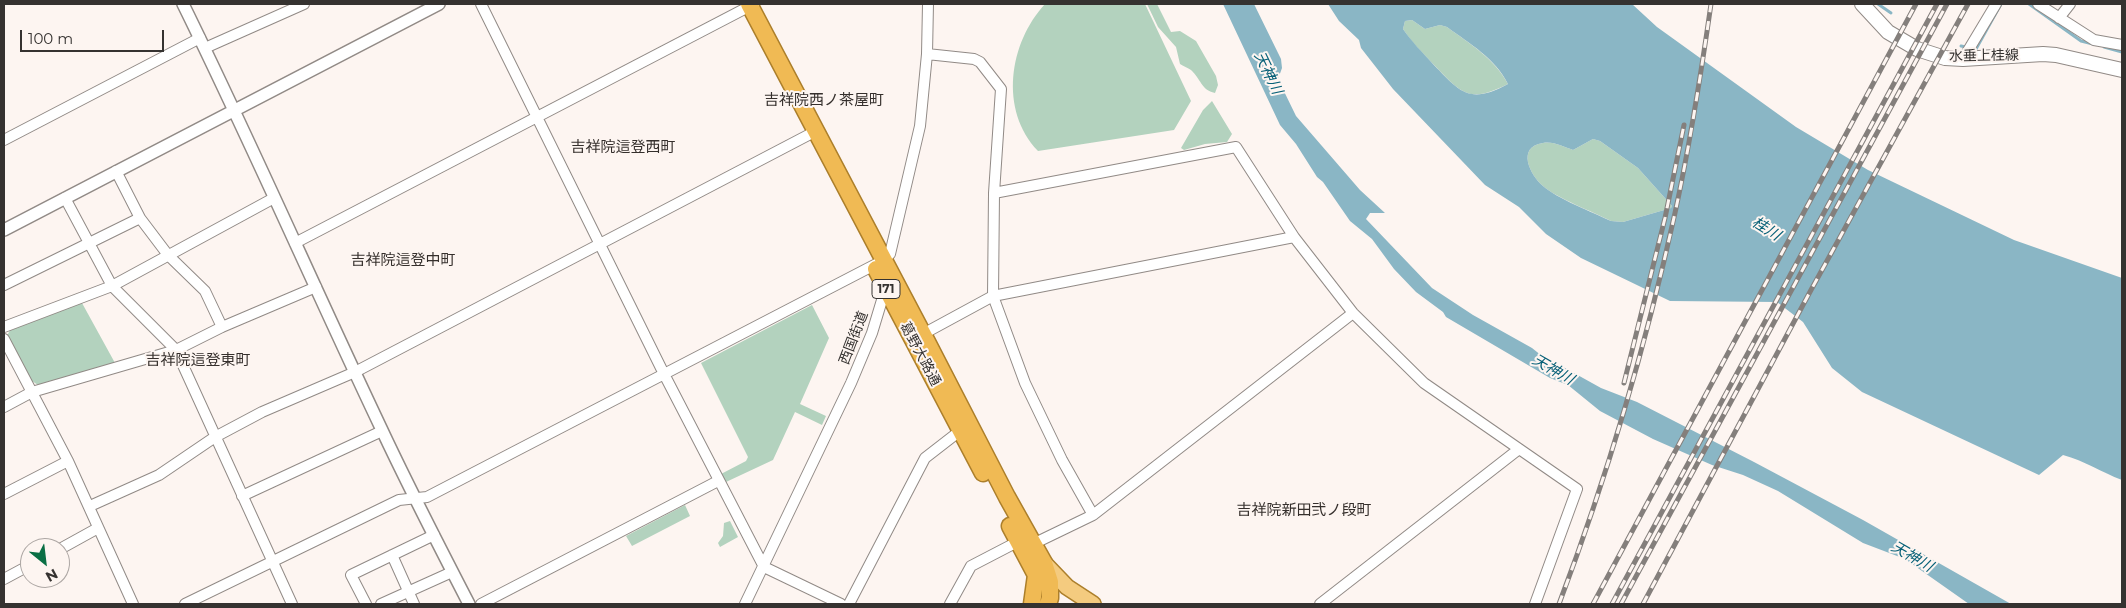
<!DOCTYPE html>
<meta charset="utf-8">
<style>
body{margin:0}
#map{position:relative;width:2126px;height:608px;overflow:hidden;background:#fdf5f1;font-family:Montserrat,sans-serif}
canvas{display:block}
.frame{position:absolute;inset:0;border:5px solid #353230;pointer-events:none}
.north{position:absolute;left:20px;top:538px;width:50px;height:50px;box-sizing:border-box;background:#fdf5f1;border:1px solid #ada7a4;border-radius:50%;rotate:151deg;font-size:14px;font-weight:700;line-height:20px;text-align:center;color:#353230}
.north::after{content:'';display:block;margin:auto;width:18px;height:22px;background:#0a6f45;clip-path:polygon(50% 0,100% 100%,50% 72%,0 100%)}
.scale{position:absolute;left:20px;top:30px;width:144px;height:22px;box-sizing:border-box;border:2px solid #353230;border-top:0;padding-left:6px;font-size:15px;line-height:18px;white-space:nowrap;color:#353230;-webkit-text-stroke:4px #fdf5f1;paint-order:stroke}
</style>
<div id="map">
<canvas width="2126" height="608"></canvas>
<div class="frame"></div>
<div class="north">N</div>
<div class="scale">100 m</div>
</div>
<script>
const ctx = document.querySelector('canvas').getContext('2d');
ctx.lineJoin = 'round';
function fill(path, color) {
  ctx.fillStyle = color;
  ctx.fill(path, 'evenodd');
}
function stroke(path, color, width, dash) {
  ctx.strokeStyle = color;
  ctx.lineWidth = width;
  ctx.lineCap = dash ? 'butt' : 'round';
  ctx.setLineDash(dash || []);
  ctx.stroke(path);
}
function write(font, color, halo, rows, align = 'center') {
  ctx.font = font + ' Montserrat,"Noto Sans JP",sans-serif';
  ctx.lineWidth = 4;
  ctx.setLineDash([]);
  ctx.textBaseline = 'middle';
  ctx.strokeStyle = halo;
  ctx.fillStyle = color;
  for (const [text, x, y, turn = 0] of rows) {
    ctx.save();
    ctx.translate(x, y);
    ctx.rotate((+turn || 0) * Math.PI / 180);
    ctx.textAlign = isNaN(turn) ? turn : align;
    if (halo) ctx.strokeText(text, 0, 0);
    ctx.fillText(text, 0, 0);
    ctx.restore();
  }
}
fill(new Path2D(`
 M1045,4H1145L1191,101L1174,130L1038,151C999,110 1009,43 1045,4Z
 M1147,4H1157L1171,32L1180,31L1196,41L1216,76L1218,85L1215,93C1201,90 1201,79 1191,70C1188,68 1183,66 1180,64L1176,47L1158,27Z
 M1412,20L1425,29L1440,25L1447,27C1470,44 1494,58 1508,84C1470,103 1463,95 1436,67C1424,54 1412,43 1403,29L1405,21Z
 M1212,101L1232,134L1227,142L1205,144L1184,150L1181,148L1203,110Z
 M1593,139L1600,141L1638,168L1672,206L1671,208L1623,222L1611,221C1594,212 1556,198 1543,186C1530,175 1516,147 1543,143C1553,141 1564,147 1573,150Z
 M82,303L115,363L38,385L32,381L7,336L11,328Z
 M812,305L829,338L800,404L826,416L822,425L795,412L773,460L726,482L721,474L746,461L748,457L701,363Z
 M685,505L690,516L632,546L626,536Z
 M730,521L738,537L720,547L718,543L723,536L724,523Z`), '#b3d2be');
fill(new Path2D(`
 M1223,4H1254L1281,59L1282,68L1278,79L1296,116L1360,190L1385,213H1370L1366,219L1432,288L1473,315L1532,348L1552,364L1565,368L1601,388L1637,402L1754,462L1863,520L2011,604H1969L1905,559L1863,543L1778,491L1743,475L1712,465L1653,439L1600,411L1568,385L1550,378L1446,317L1443,312L1416,292L1394,269L1372,239L1350,221L1323,182L1317,177L1296,144L1280,125Z
 M1328,4H1632L1657,27L1796,127L1868,170L2014,240L2122,278V480C2101,472 2085,461 2063,455L2039,475L1862,392L1832,368L1803,322L1777,302L1670,301L1581,258L1546,234L1519,207L1485,185L1393,89L1361,48L1359,40L1339,21ZM1412,20L1425,29L1440,25L1447,27C1470,44 1495,58 1508,84C1469,105 1460,92 1433,64C1422,52 1412,42 1403,29L1405,21ZM1593,139L1600,141L1638,168L1672,206L1671,208L1623,222L1611,221C1594,213 1556,198 1543,186C1530,175 1516,147 1543,143C1553,141 1564,147 1573,150Z`), '#8ab6c5');
stroke(new Path2D(`
 M1878,4L1891,13
 M2029,4L2081,41L2093,44
 M1961,46L1976,49L2001,4
 M2104,47L2122,52`), '#8ab6c5', 3);
const minor = new Path2D(`
 M481,4L664,374L764,567L841,604
 M2038,4L2094,40L2122,45
 M2059,18L2070,4
 M205,48L304,4
 M927,54L974,59L980,62L1001,89L994,193L993,296L1025,383L1062,460L1093,515
 M1963,59L1996,4
 M4,140L200,38
 M116,171L140,218L168,255L205,291L222,327
 M994,193L1236,147L1294,237
 M65,198L112,286L176,350L292,604
 M295,243L754,4
 M4,285L140,218
 M4,327L112,286L274,198
 M923,334L993,296L1294,237L1353,313L1424,383L1577,489L1535,604
 M4,339L68,461L133,604
 M4,407L32,392L176,350L222,327L316,287
 M4,494L68,461
 M242,496L382,431
 M90,506L159,475L215,437L262,412L355,372L816,131
 M1033,544L1093,515L1353,313
 M60,549L98,528
 M392,555L414,604
 M4,579L30,565
 M185,604L399,500L427,497L884,260L890,254L920,126L927,54L928,4
 M366,604L351,575L434,535
 M381,604L452,572
 M481,604L718,481
 M745,604L851,383L872,333L882,300L885,286
 M849,604L925,458L965,427
 M950,604L971,566L1023,539
 M1320,604L1519,449`);
const tertiary = new Path2D(`
 M183,4C252,144 314,287 381,428C409,488 439,546 469,604
 M4,230L439,4`);
const secondary = new Path2D(`
 M1862,4L1888,32L1917,49L1945,58L1963,59L2043,54L2056,55L2122,70`);
const primary = new Path2D(`
 M1044,563L1067,587L1093,604`);
const trunk = new Path2D(`
 M749,4L927,342L1007,497L1044,563L1050,582V598L1048,604
 M876,269L983,473
 M1010,526L1036,575L1032,604`);
stroke(minor, '#918a86', 12);
stroke(tertiary, '#918a86', 14);
stroke(secondary, '#918a86', 16);
stroke(primary, '#ac7f2b', 18);
stroke(trunk, '#ac7f2b', 19);
stroke(minor, '#fff', 10);
stroke(tertiary, '#fff', 11);
stroke(secondary, '#fff', 14);
stroke(primary, '#f4cb7f', 15);
stroke(trunk, '#f0ba54', 16);
const rail = new Path2D(`
 M1624,383L1665,218L1684,125
 M1559,604C1607,477 1646,345 1675,213C1690,144 1701,74 1711,4
 M1593,604L1916,4
 M1612,604L1937,4
 M1621,604L1947,4
 M1643,604L1811,290L1968,4`);
stroke(rail, '#847f7c', 5);
stroke(rail, '#fdf5f1', 3, [9]);
for (const [x, y, w] of [
 [886,289,28]
]) {
  const box = new Path2D();
  box.roundRect(x - w / 2, y - 9.5, w, 19, 4);
  ctx.fillStyle = '#fdf5f1';
  ctx.fill(box);
  stroke(box, '#353230', 1);
}
write('bold 12px', '#353230', null, [
 ["171",886,289]
]);
write('14px', '#353230', '#fdf5f1', [
 ["水垂上桂線",1984,56,-1],
 ["西国街道",854,338,-69],
 ["葛野大路通",920,354,62]
]);
write('italic 15px', '#086178', '#fdf5f1', [
 ["天神川",1268,73,64],
 ["桂川",1766,229,32],
 ["天神川",1553,370,30],
 ["天神川",1912,557,30]
]);
write('15px', '#352f2c', '#fdf5f1', [
 ["吉祥院西ノ茶屋町",824,101],
 ["吉祥院這登西町",623,148],
 ["吉祥院這登中町",403,261],
 ["吉祥院這登東町",198,361],
 ["吉祥院新田弐ノ段町",1304,511]
]);
</script>
